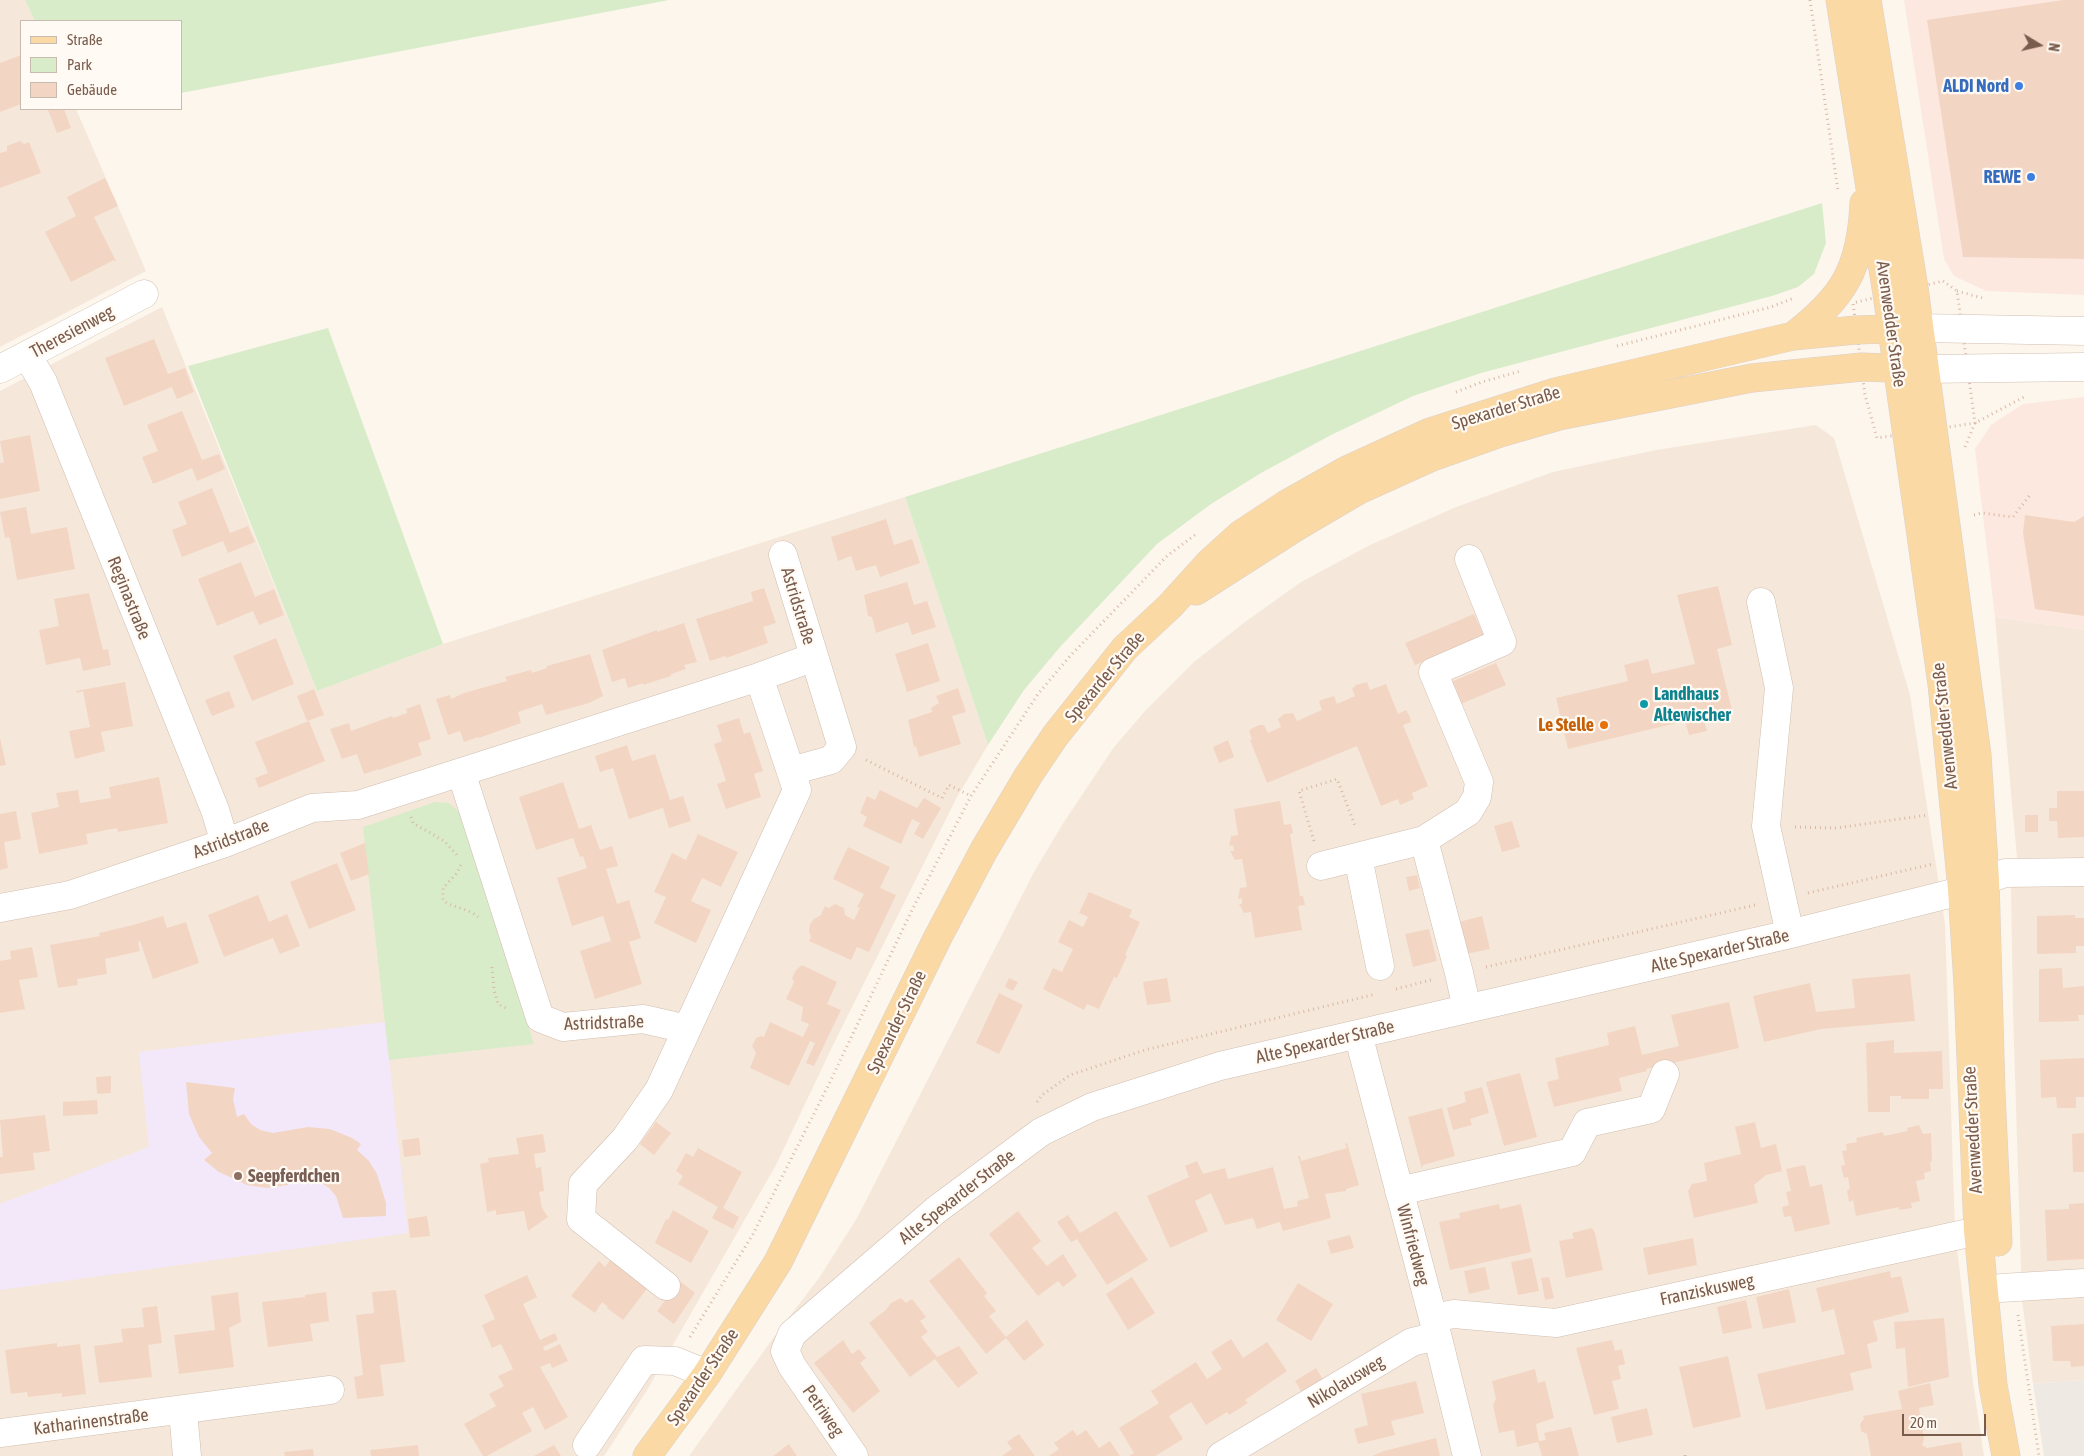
<!DOCTYPE html>
<meta charset="utf-8">
<style>
body{margin:0}
#map{position:relative;width:2084px;height:1456px;overflow:hidden;background:#fdf6ec;font-family:"Asap Condensed",sans-serif}
canvas{display:block}
.legend{position:absolute;left:20px;top:20px;width:162px;height:90px;box-sizing:border-box;background:#fffaf3;border:1px solid #cabbb1;margin:0;padding:6px 9px;list-style:none;font-size:15px;color:#7a5c4d}
.legend li{display:flex;align-items:center;gap:10px;height:25px}
.legend b{width:25px;border:1px solid #cabbb1}
.north{position:absolute;left:2014px;top:20px;width:50px;height:50px;-webkit-text-stroke:4px #fffaf3;paint-order:stroke;rotate:99deg;font-size:14px;font-weight:700;line-height:20px;text-align:center;color:#7a5c4d}
.north::after{content:'';display:block;margin:auto;width:18px;height:22px;background:#7a5c4d;clip-path:polygon(50% 0,100% 100%,50% 72%,0 100%)}
.scale{position:absolute;left:1902px;top:1414px;width:84px;height:22px;box-sizing:border-box;border:2px solid #7a5c4d;border-top:0;padding-left:6px;font-size:15px;line-height:18px;white-space:nowrap;color:#7a5c4d;-webkit-text-stroke:4px #fffaf3;paint-order:stroke}
</style>
<div id="map">
<canvas width="2084" height="1456"></canvas>
<ul class="legend">
<li><b style="height:6px;background:#fbd9a5"></b>Straße</li>
<li><b style="height:14px;background:#d8ecc9"></b>Park</li>
<li><b style="height:14px;background:#f3d5c3"></b>Gebäude</li>
</ul>
<div class="north">N</div>
<div class="scale">20 m</div>
</div>
<script>
const ctx = document.querySelector('canvas').getContext('2d');
ctx.lineJoin = 'round';
function fill(path, color) {
  ctx.fillStyle = color;
  ctx.fill(path, 'evenodd');
}
function stroke(path, color, width, dash) {
  ctx.strokeStyle = color;
  ctx.lineWidth = width;
  ctx.lineCap = dash ? 'butt' : 'round';
  ctx.setLineDash(dash || []);
  ctx.stroke(path);
}
function write(font, color, halo, rows, align = 'center') {
  ctx.font = font + ' "Asap Condensed",sans-serif';
  ctx.lineWidth = 4.5;
  ctx.setLineDash([]);
  ctx.textBaseline = 'middle';
  ctx.strokeStyle = halo;
  ctx.fillStyle = color;
  for (const [text, x, y, turn = 0] of rows) {
    ctx.save();
    ctx.translate(x, y);
    ctx.rotate((+turn || 0) * Math.PI / 180);
    ctx.textAlign = isNaN(turn) ? turn : align;
    if (halo) ctx.strokeText(text, 0, 0);
    ctx.fillText(text, 0, 0);
    ctx.restore();
  }
}
fill(new Path2D(`
 M0,0H25L35,21H21V109H76L146,271L0,347Z
 M162,307L317,691L443,644L905,497L988,745L957,797L833,1045L776,1165L646,1392L604,1456H0V391Z
 M1816,425L1834,438L1910,695L1945,924L1955,1232L1973,1383L1984,1456H689L771,1341L819,1278L857,1218L1034,872L1062,825L1114,747L1146,710L1194,662L1245,622L1301,582L1370,545L1456,507L1553,472L1656,450Z
 M1995,617L2084,630V1380L2033,1384L2022,1300L2013,1012L2011,888L2017,858Z`), '#f5e8da');
fill(new Path2D(`
 M1904,0H2084V295L1986,291L1954,276L1944,259Z
 M2084,397V630L1995,617L1975,449L1991,425L2023,404Z`), '#fde8e0');
fill(new Path2D(`
 M2084,1380V1456H2044L2033,1384Z`), '#efe9e4');
fill(new Path2D(`
 M385,1022L408,1233L0,1290V1204L149,1147L139,1052Z`), '#f3e8fa');
fill(new Path2D(`
 M25,0H669L181,93V21H35Z
 M1822,203L1826,243L1814,274L1798,287L1772,296L1481,373L1413,396L1331,435L1261,473L1211,504L1157,544L1060,647L1024,690L988,745L905,497Z
 M328,328L443,644L317,691L188,366Z
 M435,802L449,803L460,813L534,1044L389,1060L363,827Z`), '#d8ecc9');
fill(new Path2D(`
 M2063,0H2084V259L1963,257L1927,20Z
 M21,55V104L0,112V63Z
 M52,109H64L71,128L57,133L48,110Z
 M20,141L24,144L29,142L41,173L0,188V153L7,151V146Z
 M105,178L118,206L94,217L116,261L115,262L114,260L71,282L45,232L76,216L67,197Z
 M154,339L168,374L185,368L194,392L177,399L172,387L124,406L105,358Z
 M182,411L202,460L219,454L225,469L197,481L192,468L153,484L142,457L158,451L147,425Z
 M30,435L40,491L0,499V463L4,462L0,441Z
 M212,488L230,533L248,526L255,542L228,553L223,541L182,557L172,530L187,524L178,502Z
 M26,507L31,534L67,527L75,569L17,580L10,539L9,537L5,538L0,512Z
 M2025,515L2074,522L2084,516V616L2035,609L2023,533Z
 M886,519L894,545L912,539L920,563L880,577L876,565L856,571L851,556L838,561L831,537Z
 M241,562L255,597L274,589L284,615L259,625L253,611L217,626L198,579Z
 M907,582L914,605L927,601L936,627L912,635L908,622L876,633L872,617L868,616L864,595Z
 M1718,586L1732,645L1717,649L1732,710L1703,717L1707,731L1689,735L1685,721L1568,749L1556,698L1628,681L1624,665L1648,659L1652,674L1695,664L1677,595Z
 M764,588L776,623L763,627L768,643L726,658L725,656L710,661L696,619L753,601L751,592Z
 M89,593L103,650L108,649L111,665L83,671L80,658L46,665L39,630L59,626L54,599Z
 M1474,614L1484,636L1415,665L1405,643Z
 M684,623L697,662L684,665L686,669L671,674V676L643,685V683L628,688L625,678L612,682L602,650L657,630V632Z
 M276,638L294,684L252,701L233,656Z
 M928,643L940,681L907,692L895,654Z
 M590,654L603,696L589,703L546,715L542,704L518,712L521,723L479,738L478,737L464,742L460,731L448,735L436,699L450,695L451,699L464,693L507,681L505,677L531,670L532,673L547,668V666Z
 M1496,663L1506,685L1456,706L1446,684Z
 M125,682L133,726L101,732L105,751L75,759L69,731L90,727L83,691L77,693L76,691Z
 M1367,682L1370,690L1386,684L1398,714L1406,710L1410,717L1411,722L1403,725L1428,786L1412,793L1414,799L1400,805L1398,799L1381,806L1357,746L1267,783L1250,740L1252,739L1249,731L1251,729L1259,725H1264L1268,733L1281,727L1278,719L1284,714L1293,713L1297,721L1322,710L1319,702L1321,700L1334,696L1337,704L1355,696L1352,689L1356,685Z
 M958,688L966,712L952,716L961,744L919,757L916,746L914,747L908,720L932,712L931,708L939,703L936,696Z
 M314,689L324,715L307,721L297,696Z
 M229,691L235,707L212,716L205,700Z
 M420,704L431,739L418,743L422,755L379,770V769L364,774L357,754L342,759L330,729L349,723L351,731L392,716L393,718L407,713L406,709Z
 M739,718L744,734L750,732L763,771L754,774L761,797L726,809L717,784L726,781L714,744L722,741L717,725Z
 M309,721L325,761L259,788L255,778L268,773L255,742Z
 M0,738L6,765L0,766Z
 M1228,740L1234,757L1219,763L1213,747Z
 M627,745L632,761L655,754L670,800L683,796L691,821L669,828L663,808L629,819L613,768L600,772L595,756Z
 M159,777L168,823L118,832L117,828L86,834L88,844L39,854L31,813L59,807L56,793L78,790L80,803L111,798L109,787Z
 M563,782L579,829L591,825L600,850L612,846L618,866L606,869L617,904L629,900L641,938L629,942L642,984L595,999L580,951L611,941L607,928L603,916L572,926L557,878L587,868L583,856L580,857L573,838L536,850L519,797Z
 M880,790L917,808L924,798L941,808L923,839L914,834L920,823L912,819L901,844L863,826L867,817L860,813L867,796L875,800Z
 M2057,791H2084V837L2058,838L2057,821H2049V808H2057Z
 M1280,801L1284,825L1291,824L1293,833L1290,834L1300,896H1303L1305,905L1298,906L1302,930L1255,938L1251,912L1244,913L1239,904H1242V898L1238,899L1240,888L1247,887L1242,859L1235,860L1230,851H1234L1233,845L1229,846L1231,836L1238,835L1234,809Z
 M16,811L21,839L4,842L8,868L0,870V814Z
 M2025,815H2038V832H2025Z
 M1512,821L1520,847L1502,852L1494,826Z
 M698,834L738,852L721,887L702,878L691,901L711,910L696,943L654,923L666,897L654,892L672,853L686,860Z
 M365,843L369,874L351,881L340,853Z
 M848,847L890,867L880,888L896,895L869,952L857,947L851,960L809,941L811,937L809,931L810,924L814,919L821,915L825,906L829,908L835,904L844,908L845,915L854,920L860,908L857,907L864,894L833,879Z
 M337,863L356,910L309,929L290,882Z
 M1417,875L1420,888L1409,891L1406,877Z
 M1089,892L1132,910L1129,917L1140,922L1125,955L1127,956L1117,978L1114,977L1099,1009L1087,1004L1084,1010L1043,989L1053,968L1062,972L1073,949L1058,942L1069,920L1083,927L1088,917L1079,913Z
 M258,895L269,922L287,914L300,946L280,954L273,938L224,957L208,915Z
 M2075,915V918H2084V946H2076V953L2037,954V916Z
 M163,916L167,928L186,922L199,963L153,979L140,941L138,942L140,951L105,959L107,974L77,979L78,985L58,988L50,945L100,936L99,933L133,925Z
 M1482,916L1490,949L1466,954L1459,922Z
 M1429,929L1437,961L1413,967L1405,934Z
 M32,947L38,977L19,980L25,1009L0,1013V961L11,959L10,951Z
 M802,965L837,982L827,1004L841,1010L814,1066L806,1063L815,1043L810,1041L789,1086L750,1068L756,1053L752,1046L756,1038L761,1036L764,1037L770,1022L803,1037L809,1024L801,1021L803,1007L786,999L794,982L792,978L796,970Z
 M2062,968L2063,988L2084,986V1015H2078L2079,1021L2039,1022V969Z
 M1910,974L1915,1021L1821,1029L1764,1042L1753,996L1810,983L1816,1012L1855,1008L1852,979Z
 M1009,978L1018,982L1013,991L1005,987Z
 M1167,978L1171,1002L1147,1005L1143,982Z
 M999,993L1023,1005L999,1054L976,1043Z
 M1729,1002L1739,1048L1646,1069L1647,1071L1619,1078L1622,1091L1554,1107L1547,1082L1559,1079L1555,1058L1609,1045L1607,1033L1635,1026L1642,1055L1679,1046L1671,1015Z
 M1894,1040V1053L1942,1051L1943,1089H1929V1099H1901V1096H1890V1112H1868L1866,1043Z
 M2084,1058V1097H2076V1108H2057L2056,1097L2041,1098L2040,1060Z
 M1520,1073L1537,1137L1504,1146L1486,1082Z
 M111,1076V1093L97,1094L96,1077Z
 M186,1082L235,1088L233,1099L237,1117L244,1114L251,1124L260,1130L273,1133L308,1127L330,1129L352,1138L361,1144L357,1150L369,1161L377,1174L386,1203V1216L343,1218L336,1196L329,1188L317,1180L303,1176L287,1177L288,1185L267,1188L247,1185L219,1172L204,1160L212,1153L199,1137L189,1114Z
 M1482,1087L1489,1113L1470,1119L1472,1125L1453,1130L1447,1108L1466,1102L1464,1092Z
 M97,1100L98,1114L63,1116V1102Z
 M1442,1108L1455,1156L1423,1165L1422,1169L1408,1117Z
 M45,1115L50,1151L33,1153L35,1170L0,1174V1157H3L0,1120Z
 M656,1122L671,1133L654,1155L640,1144Z
 M1755,1122L1761,1148L1776,1144L1782,1171L1766,1175L1754,1185L1758,1203L1694,1218L1688,1191L1692,1184L1707,1181L1704,1163L1741,1154L1735,1127Z
 M1919,1125L1923,1134L1931,1133L1932,1161L1930,1162L1931,1171L1924,1173L1925,1179L1916,1181L1920,1201L1911,1203L1912,1208L1899,1210V1207L1856,1216L1853,1200L1849,1202L1847,1190L1850,1189L1848,1177L1844,1178L1841,1166L1845,1165L1842,1151L1847,1150L1846,1144L1857,1142L1856,1138L1883,1132L1884,1136L1908,1131L1907,1128Z
 M2084,1133V1172H2073L2072,1134Z
 M543,1134L546,1152L534,1154L536,1168L541,1167L544,1191L539,1192L542,1208L548,1217L528,1231L524,1211L496,1215V1210L487,1212L480,1164L489,1162L488,1158L519,1154L516,1138Z
 M419,1138L421,1155L404,1157L402,1140Z
 M1347,1143L1359,1185L1346,1189V1191L1325,1194L1331,1218L1283,1231L1280,1222L1257,1229L1253,1218L1225,1225L1211,1193L1195,1201L1208,1231L1170,1248L1147,1196L1189,1177L1185,1166L1197,1161L1203,1174L1225,1168L1228,1179L1273,1167L1284,1209L1298,1206L1297,1201L1309,1198L1298,1156H1300L1301,1161L1347,1148L1345,1144Z
 M698,1148L742,1172L723,1208L739,1217L733,1229L712,1218L718,1207L678,1184L683,1176L676,1171L686,1153L693,1157Z
 M1805,1165L1810,1187L1822,1184L1830,1224L1795,1232L1791,1216L1784,1217L1782,1207L1789,1205L1786,1192L1791,1191L1786,1169Z
 M2084,1203V1259L2047,1261L2045,1210L2069,1209V1204Z
 M1499,1204L1500,1209L1521,1204L1531,1252L1450,1270L1439,1222L1460,1218L1459,1213Z
 M673,1210L709,1231L691,1263L655,1243L666,1219L668,1220Z
 M1018,1211L1041,1241L1032,1248L1047,1266L1063,1254L1077,1276L1063,1287L1058,1281L1038,1296L989,1234Z
 M1116,1211L1148,1260L1107,1285L1077,1239L1071,1242L1057,1222L1068,1215L1080,1233Z
 M427,1216L430,1236L410,1238L408,1219Z
 M1592,1228L1595,1233L1603,1270L1566,1278L1559,1241L1574,1238L1572,1233Z
 M1350,1235L1354,1248L1331,1254L1327,1241Z
 M1693,1238L1697,1265L1648,1275L1643,1248Z
 M614,1255L649,1286L623,1320L607,1308L608,1307L602,1302L595,1313L571,1296L599,1261L605,1267Z
 M959,1257L987,1293L984,1296L996,1311L989,1316L1006,1337L1027,1320L1044,1345L1024,1361L1006,1338L986,1354L929,1281Z
 M1532,1258L1539,1291L1518,1295L1511,1262Z
 M1485,1267L1490,1289L1469,1294L1464,1271Z
 M1890,1271L1891,1278L1901,1276L1909,1312L1873,1321L1878,1341L1867,1344L1872,1368L1850,1373L1854,1390L1766,1410L1757,1374L1845,1354L1834,1309L1822,1312L1816,1288Z
 M527,1275L537,1297L523,1304L540,1340L555,1333L558,1340L543,1347L545,1351L560,1344L568,1361L552,1368L550,1363L540,1367L568,1417L545,1430L533,1407L522,1413L532,1431L487,1456H483L464,1424L496,1406L489,1394L504,1386L498,1376L513,1369L501,1344L492,1348L482,1325L495,1319L484,1295Z
 M1132,1277L1155,1313L1128,1330L1106,1294Z
 M1549,1277L1554,1298L1545,1300L1541,1278Z
 M680,1281L695,1293L674,1324L657,1311Z
 M1298,1283L1333,1304L1311,1341L1276,1320Z
 M1789,1289L1796,1322L1763,1329L1756,1297Z
 M396,1290L405,1362L380,1365L384,1396L357,1399L354,1377L363,1375L356,1315L374,1313L372,1292Z
 M238,1292L241,1322L229,1328L234,1367L179,1374L174,1335L215,1330L211,1296Z
 M326,1292L329,1321L310,1324L313,1341L268,1347L262,1302L305,1297V1295Z
 M901,1298L906,1303L912,1299L926,1317L920,1321L928,1332L921,1337L937,1357L959,1346L978,1373L958,1388L935,1359L910,1377L869,1323L886,1310L891,1303Z
 M1746,1300L1752,1328L1723,1334L1717,1307Z
 M157,1306L162,1343L148,1345L152,1377L99,1383L94,1346L123,1342L121,1329L144,1327L142,1308Z
 M1944,1318L1949,1377L1908,1387L1905,1348L1896,1349L1894,1322Z
 M2084,1324V1366L2071,1367L2070,1361H2053L2051,1326Z
 M1231,1339L1243,1358L1267,1342L1287,1371L1245,1400L1248,1403L1229,1415L1227,1412L1206,1425L1191,1402L1169,1416L1183,1439L1155,1456H1129L1134,1453L1119,1428L1159,1403L1151,1391L1196,1362L1207,1379L1222,1369L1211,1352Z
 M843,1340L852,1354L859,1349L866,1358L860,1363L880,1391L853,1413L814,1363Z
 M1612,1340L1615,1351L1622,1349L1625,1364L1618,1366L1621,1379L1612,1381L1619,1409L1594,1415L1576,1348Z
 M57,1343V1347L80,1344L86,1394L62,1397V1393L28,1397L27,1392L11,1394L5,1350Z
 M1728,1356L1741,1417L1693,1428L1679,1367Z
 M1316,1368L1325,1383L1304,1396L1295,1381Z
 M1535,1369L1538,1383L1545,1381L1554,1418L1536,1424L1539,1441L1546,1440L1544,1433L1571,1427L1579,1456H1542L1538,1442L1517,1447L1514,1430L1499,1433L1493,1405L1496,1399L1492,1381Z
 M1416,1381L1424,1413L1391,1421L1395,1435L1358,1444L1354,1429L1368,1425L1361,1394Z
 M1930,1383L1934,1405L1919,1408L1924,1439L1922,1445L1927,1448L1961,1442L1963,1456H1871L1867,1434L1861,1431L1860,1424L1864,1419L1863,1416L1902,1409L1898,1391Z
 M1647,1408L1653,1435L1617,1443L1611,1417Z
 M1073,1430L1077,1436L1086,1430L1099,1448L1110,1441L1120,1456H1049L1059,1449L1054,1443Z
 M1019,1434L1035,1456H1002L1012,1449L1007,1442Z
 M1436,1438L1440,1456H1372L1384,1451Z
 M789,1444L797,1456H773Z
 M418,1445L419,1456H371L370,1450Z
 M554,1445L561,1456H534Z
 M313,1449L314,1456H285L284,1452Z`), '#f3d5c3');
const minor = new Path2D(`
 M1919,328L2084,331
 M27,355L43,382L215,810L225,843
 M0,369L144,294
 M1925,369L2084,367
 M783,555L842,747L831,760L791,771
 M1761,602L1779,688L1766,826L1790,934
 M461,772L540,1018L563,1027L643,1019L687,1029
 M1424,840L1459,973L1467,1009
 M1358,857L1380,966
 M1321,866L1424,840L1468,812L1477,797L1479,782L1433,672L1502,642L1469,559
 M0,908L70,895L225,843L312,808L358,805L759,677L814,657
 M1358,1034L1433,1318L1467,1456
 M1399,1191L1572,1152L1587,1123L1651,1109L1665,1074
 M666,1286L581,1219L583,1184L625,1139L659,1090L797,790L759,677
 M2001,1288L2084,1283
 M1433,1318L1454,1314L1556,1323L1978,1231
 M183,1411L187,1456
 M0,1433L330,1390
 M587,1445L644,1360L675,1361L707,1374
 M854,1456L792,1366L785,1351L792,1334L936,1210L1041,1132L1092,1107L1220,1066L1790,934L1949,894L2005,873L2084,872
 M1221,1456L1412,1342L1437,1336`);
const major = new Path2D(`
 M1840,0L1887,294L1942,684L1962,889L1968,985L1978,1231L1993,1385L2006,1456
 M1867,0L1914,288L1977,755L1985,880L1991,1093L1998,1242
 M1793,336C1844,297 1861,269 1864,203
 M1196,591L1296,527L1359,490L1432,457L1500,433L1559,416L1752,378L1862,367L1916,369
 M647,1456L707,1374L778,1262L938,937L984,850L1028,776L1055,736L1125,648L1170,606L1210,562L1241,534L1285,505L1347,470L1430,432L1555,392L1793,336L1856,330L1919,328`);
stroke(minor, '#d1beb0', 29);
stroke(major, '#dad1cd', 29);
stroke(new Path2D(`
 M1810,0L1838,191
 M1943,281L1957,291L1975,423L1877,438L1865,395L1853,303Z
 M1957,291L1986,299
 M1617,346L1771,307L1794,298
 M1456,392L1482,382L1521,371
 M1965,447L1975,423L2024,397
 M1974,515L1982,513L2013,517L2030,495
 M866,760L942,798L949,785L971,796
 M411,817L413,823L444,841L457,855
 M1795,827L1836,828L1928,815
 M1314,841L1299,791L1337,779L1356,828
 M461,865L457,873L443,888V900C453,909 465,906 478,917
 M1808,893L1933,864
 M492,967L494,990L498,1004L508,1009
 M1486,967L1755,905
 M1396,989L1431,980
 M1037,1102L1042,1095L1070,1075L1145,1050L1376,994
 M2018,1315L2039,1456
 M690,1337L753,1234L829,1084L911,912L971,796L1038,694L1070,656L1167,556L1195,535
 M1685,1455V1456`), '#d9b8a5', 3, [1, 4]);
stroke(minor, '#fff', 28);
stroke(major, '#fbd9a5', 28);
for (const [x, y, r, color] of [
 [2019,86,5,"#3f7fe0"],
 [2031,177,5,"#3f7fe0"],
 [1644,704,5,"#0f9aa8"],
 [1604,725,5,"#e8710a"],
 [238,1176,5,"#8d6e63"]
]) {
  const dot = new Path2D();
  dot.arc(x, y, r, 0, 2 * Math.PI);
  ctx.fillStyle = color;
  ctx.fill(dot);
  stroke(dot, '#fffaf3', 2);
}
write('bold 18px', '#366cbe', '#fffaf3', [
 ["ALDI Nord",2009,86],
 ["REWE",2021,177]
], 'right');
write('18px', '#7a5c4d', '#fffaf3', [
 ["Avenwedder Straße",1891,324,82],
 ["Theresienweg",72,332,-28],
 ["Spexarder Straße",1506,408,-17],
 ["Reginastraße",129,598,68],
 ["Astridstraße",798,606,73],
 ["Spexarder Straße",1105,677,-50],
 ["Avenwedder Straße",1945,726,-96],
 ["Astridstraße",231,839,-21],
 ["Alte Spexarder Straße",1720,951,-13],
 ["Spexarder Straße",897,1022,-64],
 ["Astridstraße",604,1023,-2],
 ["Alte Spexarder Straße",1325,1042,-13],
 ["Avenwedder Straße",1973,1130,-93],
 ["Alte Spexarder Straße",957,1197,-38],
 ["Winfriedweg",1413,1245,75],
 ["Franziskusweg",1707,1290,-12],
 ["Spexarder Straße",703,1377,-56],
 ["Nikolausweg",1346,1382,-31],
 ["Petriweg",823,1411,55],
 ["Katharinenstraße",91,1422,-7]
]);
write('bold 18px', '#0d838f', '#fffaf3', [
 ["Landhaus",1654,694],
 ["Altewischer",1654,715]
], 'left');
write('bold 18px', '#c56008', '#fffaf3', [
 ["Le Stelle",1594,725]
], 'right');
write('bold 18px', '#785e54', '#fffaf3', [
 ["Seepferdchen",248,1176]
], 'left');
</script>
